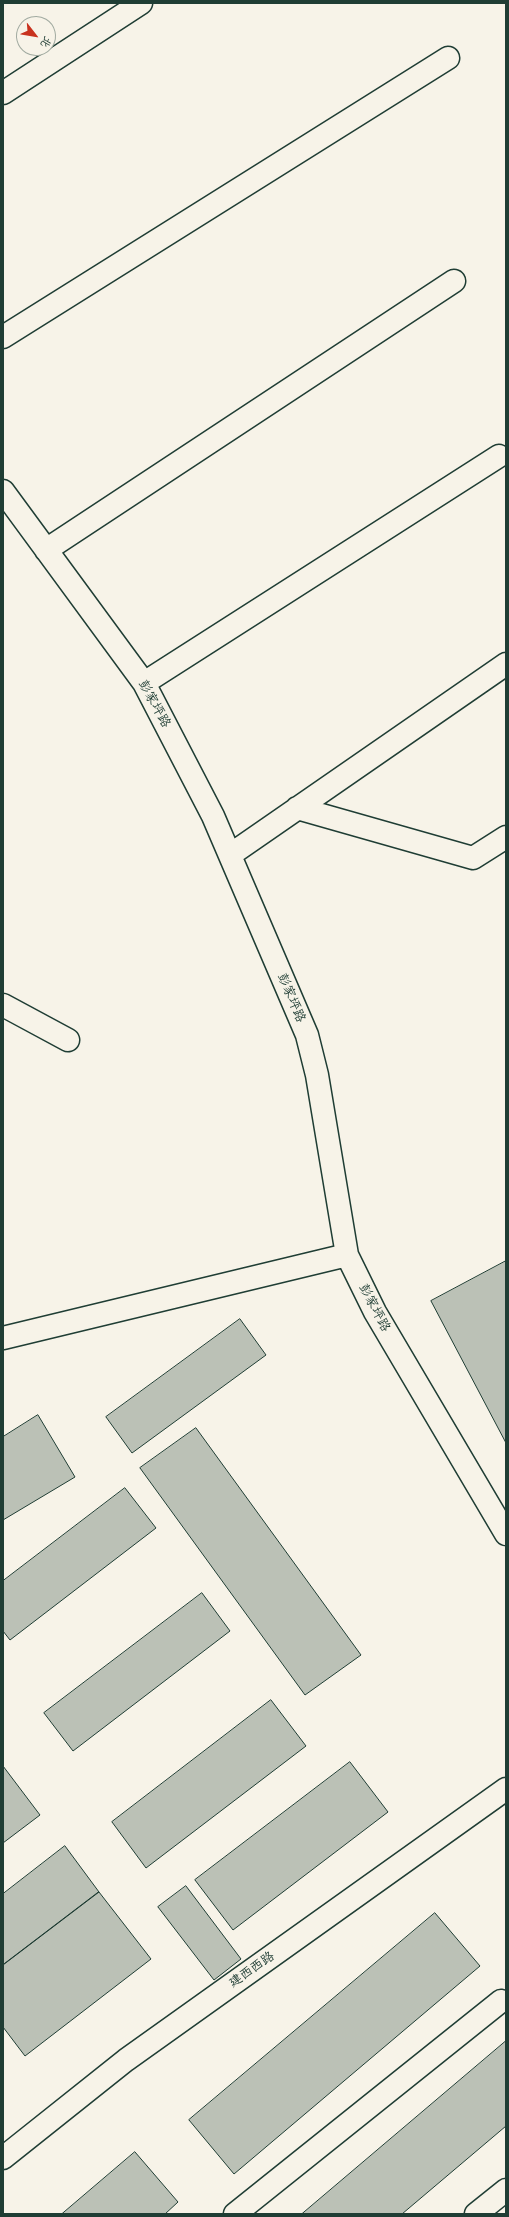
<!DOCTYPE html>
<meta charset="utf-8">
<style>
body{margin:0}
#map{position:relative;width:509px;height:2217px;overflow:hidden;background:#f7f3e8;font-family:Sriracha,"LXGW WenKai TC",sans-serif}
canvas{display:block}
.frame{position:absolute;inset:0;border:4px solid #1f3d34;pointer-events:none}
.north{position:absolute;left:16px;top:16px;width:40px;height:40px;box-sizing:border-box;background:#f7f3e8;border:1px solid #a1aaa0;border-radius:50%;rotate:121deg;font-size:11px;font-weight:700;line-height:16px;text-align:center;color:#1f3d34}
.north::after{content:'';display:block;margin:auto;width:14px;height:18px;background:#c8321e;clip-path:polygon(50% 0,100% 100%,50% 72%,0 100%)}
</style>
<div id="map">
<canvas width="509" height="2217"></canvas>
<div class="frame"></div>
<div class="north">北</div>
</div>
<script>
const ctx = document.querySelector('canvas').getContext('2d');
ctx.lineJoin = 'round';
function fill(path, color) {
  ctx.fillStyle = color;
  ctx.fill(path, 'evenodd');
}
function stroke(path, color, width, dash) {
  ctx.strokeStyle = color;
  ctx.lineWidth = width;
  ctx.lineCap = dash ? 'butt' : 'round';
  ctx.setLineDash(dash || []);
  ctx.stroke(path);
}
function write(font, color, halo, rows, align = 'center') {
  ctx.font = font + ' Sriracha,"LXGW WenKai TC",sans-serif';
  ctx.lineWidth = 3.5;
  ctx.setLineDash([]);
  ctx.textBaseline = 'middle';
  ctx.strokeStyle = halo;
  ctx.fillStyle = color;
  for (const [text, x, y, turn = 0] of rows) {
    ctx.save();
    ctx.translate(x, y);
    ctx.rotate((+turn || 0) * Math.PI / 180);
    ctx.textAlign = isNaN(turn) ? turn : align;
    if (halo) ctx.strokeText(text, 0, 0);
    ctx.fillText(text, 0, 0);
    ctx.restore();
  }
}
const building = new Path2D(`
 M506,1261V1443L431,1301Z
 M240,1319L266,1355L132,1453L106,1417Z
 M38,1415L75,1477L3,1520V1437Z
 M196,1428L361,1655L305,1695L140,1468Z
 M125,1488L156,1528L10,1640L3,1631V1581Z
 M202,1593L230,1631L73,1751L44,1713Z
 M271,1700L306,1746L146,1868L112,1822Z
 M350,1762L388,1812L233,1930L195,1880Z
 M3,1766L40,1815L3,1843Z
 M65,1846L99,1892L3,1965V1894Z
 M186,1886L241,1959L214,1980L158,1907Z
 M99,1892L151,1959L25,2056L3,2027V1965Z
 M435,1913L480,1966L234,2174L189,2120Z
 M506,2041V2126L402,2214H302Z
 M135,2152L178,2202L165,2214H62Z`);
fill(building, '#bbc1b6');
stroke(building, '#1f3d34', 1);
const minor = new Path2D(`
 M3,93L141,3
 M3,337L448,58
 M3,491L144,683L213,816L307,1035L317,1075L347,1255L375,1312L506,1534
 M46,550L454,281
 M144,683L499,456
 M297,808L473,858L506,837
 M230,855L506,664
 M3,1005L68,1040
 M3,1338L347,1255
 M3,2158L126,2060L506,1789
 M235,2214L501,2001
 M476,2214L506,2190`);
stroke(minor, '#1f3d34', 25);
stroke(minor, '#f7f3e8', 22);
write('13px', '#1f3d34', '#f7f3e8', [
 ["彭家坪路",154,704,61],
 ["彭家坪路",291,998,67],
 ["彭家坪路",374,1308,62],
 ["建西西路",252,1970,-35]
]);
</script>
